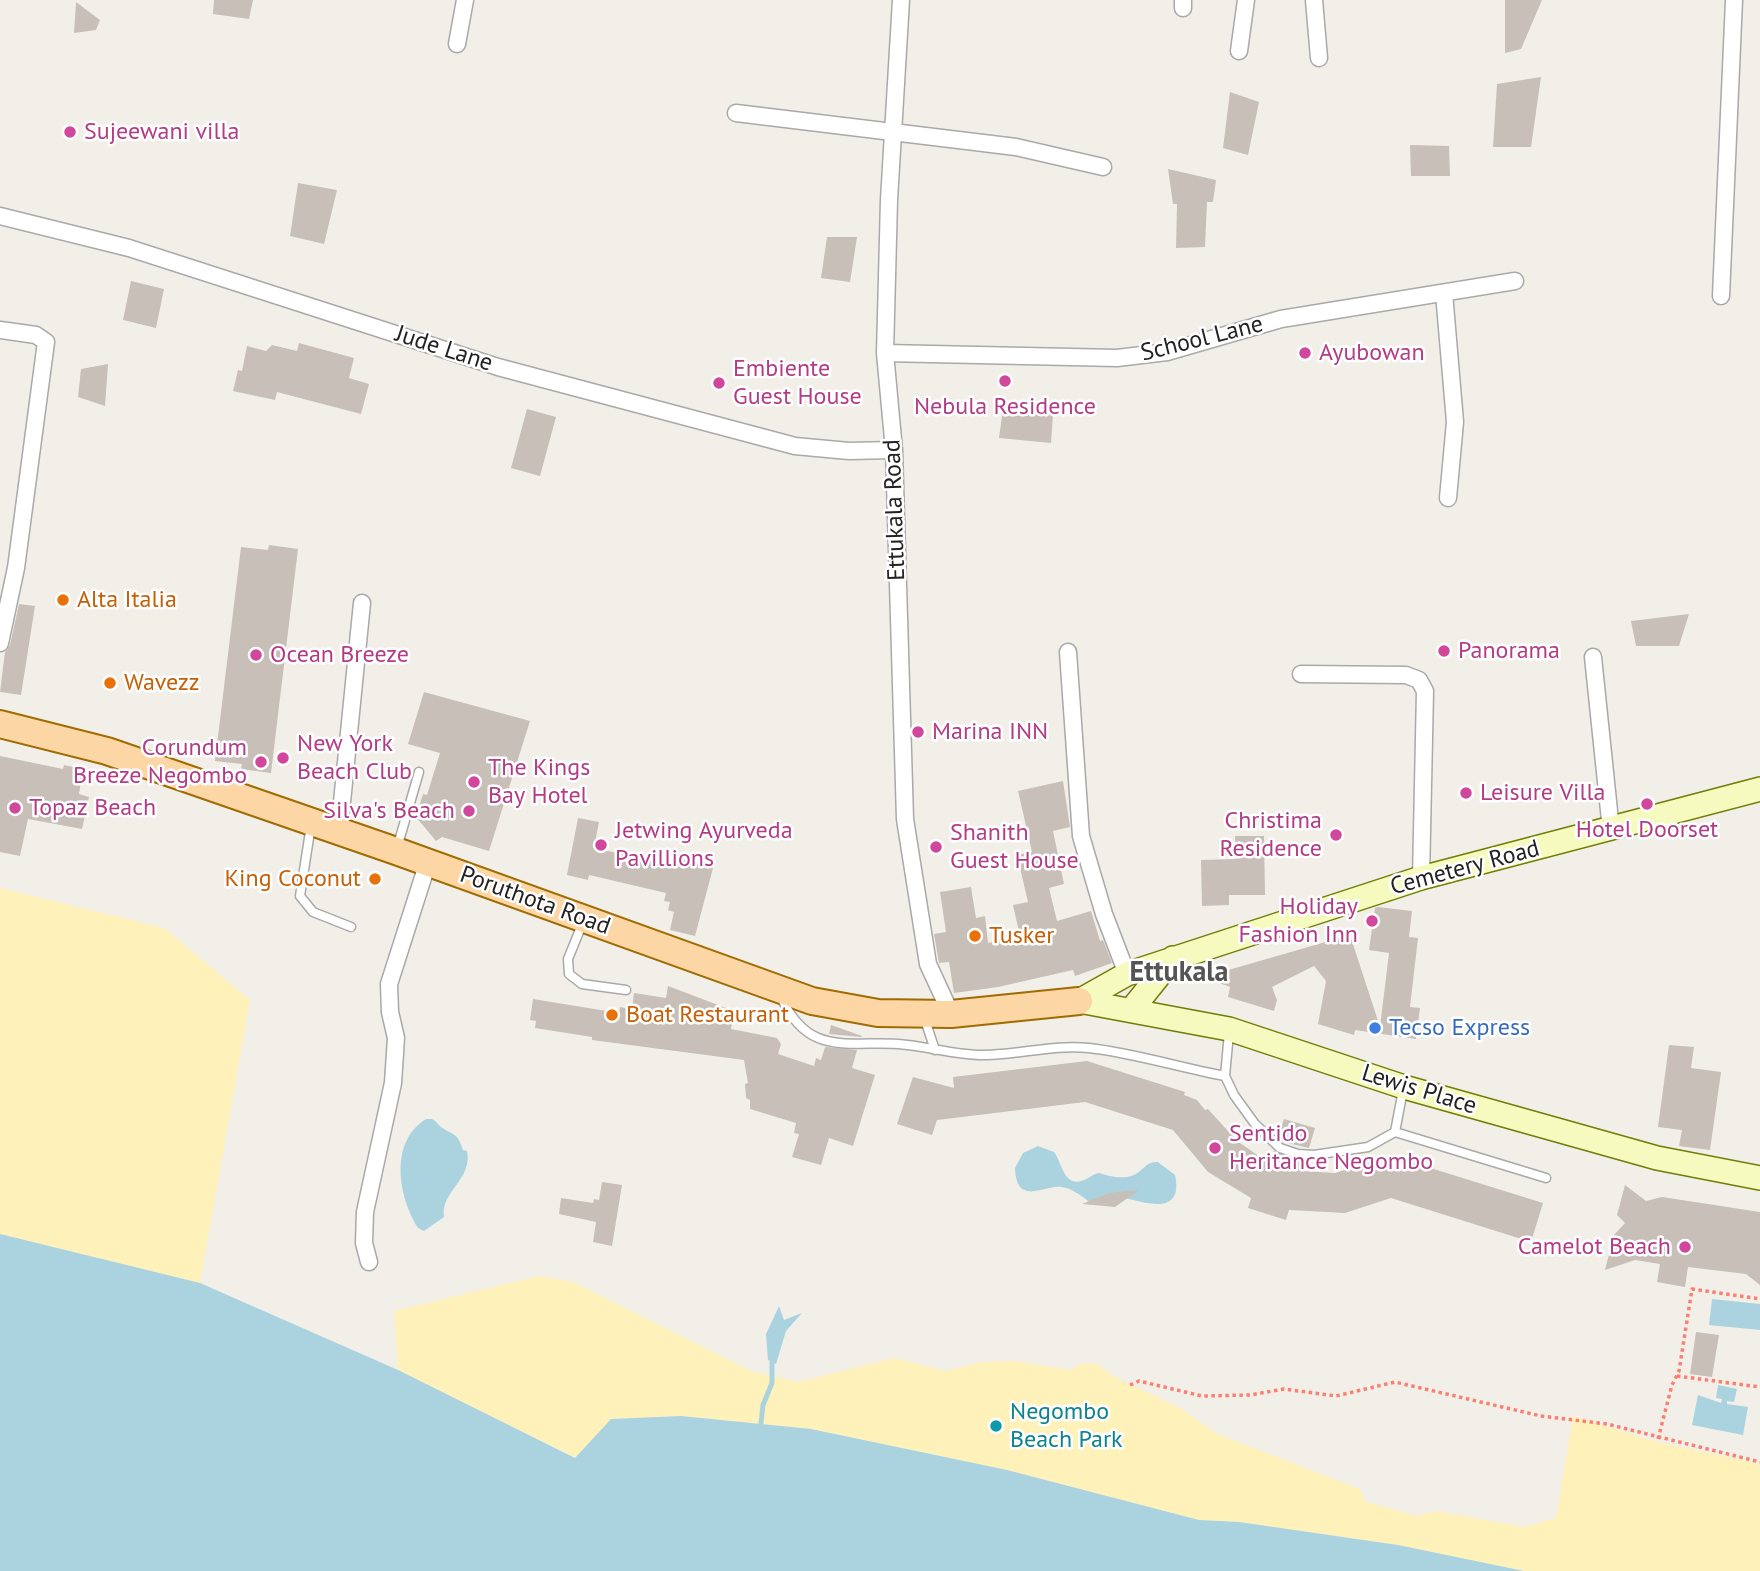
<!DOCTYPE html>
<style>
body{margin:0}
canvas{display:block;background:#f2efe9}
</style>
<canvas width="1760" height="1571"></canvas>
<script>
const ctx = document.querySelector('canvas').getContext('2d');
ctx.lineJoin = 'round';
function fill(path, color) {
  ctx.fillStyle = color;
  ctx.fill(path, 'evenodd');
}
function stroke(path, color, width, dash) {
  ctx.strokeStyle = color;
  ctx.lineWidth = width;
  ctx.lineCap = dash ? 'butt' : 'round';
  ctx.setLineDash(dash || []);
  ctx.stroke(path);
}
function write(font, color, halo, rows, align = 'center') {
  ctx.font = font + ' "PT Sans",sans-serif';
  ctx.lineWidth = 5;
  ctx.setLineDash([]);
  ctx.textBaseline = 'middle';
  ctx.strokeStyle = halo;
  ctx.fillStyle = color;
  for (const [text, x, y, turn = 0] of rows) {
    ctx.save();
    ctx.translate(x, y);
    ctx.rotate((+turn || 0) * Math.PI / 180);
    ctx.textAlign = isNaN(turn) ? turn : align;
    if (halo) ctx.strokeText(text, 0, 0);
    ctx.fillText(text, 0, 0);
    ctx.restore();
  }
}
fill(new Path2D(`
 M0,888L164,928L250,1000L200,1283L0,1234Z
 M539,1276L573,1282L751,1371L798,1382L894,1358L945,1371L982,1362L1015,1361L1071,1370L1081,1363L1097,1364L1115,1377L1180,1408L1217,1434L1360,1489L1366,1502L1418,1516L1436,1511L1524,1527L1556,1518L1573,1416L1654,1441L1760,1464V1571H1524L1398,1545L1239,1522L1199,1520L1007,1470L811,1429L681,1416L611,1419L576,1458L398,1370L394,1311Z`), '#fff1ba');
fill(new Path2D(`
 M426,1119H432C436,1121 438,1125 441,1127C453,1136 457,1131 463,1150L467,1151C473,1179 440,1192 444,1217L424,1231L418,1228C398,1196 389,1142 426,1119Z
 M1038,1146L1054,1152C1062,1162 1064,1189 1084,1180C1090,1178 1092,1174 1099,1173C1109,1176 1123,1180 1134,1175C1144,1170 1145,1162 1158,1162L1175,1175C1184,1216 1146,1203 1125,1198C1115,1195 1101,1201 1091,1203C1082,1197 1073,1188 1061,1187C1045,1185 1016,1207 1015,1168L1023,1153Z
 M0,1234L200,1283L398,1370L575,1458L611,1419L681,1416L811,1429L1007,1470L1199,1520L1239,1522L1398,1545L1524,1571H0Z
 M1712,1299L1760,1304V1330L1709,1325Z
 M779,1306L784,1320L802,1313L786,1331L776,1364L768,1360L766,1334Z
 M1718,1385L1737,1389L1734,1402L1727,1401V1404L1748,1407L1743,1435L1692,1425L1698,1395L1721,1403L1722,1399L1716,1398Z`), '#aad3df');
stroke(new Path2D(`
 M761,1423L763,1405L772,1383V1362`), '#aad3df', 5);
fill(new Path2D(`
 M214,0H253L249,19L213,14Z
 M1505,0H1542L1521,49L1505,53Z
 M76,2L100,20L96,30L74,33Z
 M1541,77L1531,147H1493L1497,84Z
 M1230,92L1259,102L1248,155L1223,148Z
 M1410,145L1449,146L1450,176H1411Z
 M1168,169L1216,180L1213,202H1207L1205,247L1176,248L1177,204H1173Z
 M298,183L337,190L324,244L290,236Z
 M827,237H857L850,282L821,278Z
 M131,281L164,289L156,328L123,320Z
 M299,343L354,358L349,378L369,384L361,414L277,392L275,400L233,391L238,370L242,371L247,346L266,351L272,345L297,351Z
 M108,364L105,406L78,397L81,369Z
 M1004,402L1053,414L1051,443L999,438Z
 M527,409L556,417L540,476L511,468Z
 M269,545L298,549L271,773L241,769L242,764L215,761L241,547L268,550Z
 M19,604L35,606L21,695L0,692L5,652L10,645Z
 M1689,614L1679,646H1636L1631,621Z
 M424,692L530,721L489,851L442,837L436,841L416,817L423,794L427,795L440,753L408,744Z
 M0,756L63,769L64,765L83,769L79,794L89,797L82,829L28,819L20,856L0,852Z
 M1063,781L1070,827L1053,831L1064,884L1049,888L1057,921L1091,911L1100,941L1103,940L1112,963L1075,976L1073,970L998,987L954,993L949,962L939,963L934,934L946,932L940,892L971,887L976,918L985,916L988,943L1020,936L1013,905L1028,902L1017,855L1032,852L1018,791Z
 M578,818L599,822L594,848L674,865L675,858L713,868L695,936L670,930L674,912L668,910L670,902L664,901L666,893L589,875L588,880L567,875Z
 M1235,836H1264L1265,895H1229V905L1202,906L1201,860L1236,859Z
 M1378,907L1412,911L1409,937L1418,938L1410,1007L1420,1008L1416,1039L1355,1030L1354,1035L1318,1024L1326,981L1314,966L1272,987L1277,1000L1274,1011L1228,997L1230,987L1204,977L1350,935L1380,1027L1389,953L1369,950L1375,908Z
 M668,986L734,1011L731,1029L777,1038L781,1044L778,1054L814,1066L816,1058L821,1060L825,1047L857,1050L852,1068L875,1075L853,1146L829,1138L821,1165L792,1157L799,1134L794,1133L796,1123L750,1109V1100L746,1098L745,1084L748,1083L744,1060L592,1040V1037L535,1028L536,1021L530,1020L533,999L619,1013L620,1007L632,1009L634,993L666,998Z
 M831,1025L862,1036L861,1037L829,1034Z
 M1669,1045L1694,1047L1691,1068L1721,1072L1710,1150L1679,1146L1682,1130L1658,1127Z
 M1087,1061L1185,1092L1184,1095L1197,1100L1205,1110L1208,1109L1237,1141L1269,1163L1274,1151L1305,1161L1302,1171L1335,1173L1376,1160L1379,1166L1393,1160L1407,1164L1408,1161L1543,1203L1531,1242L1391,1198L1345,1213L1289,1210L1286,1220L1248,1208L1251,1198L1208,1172L1173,1130L1085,1102L937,1120L932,1135L897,1124L913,1077L954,1088L953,1077Z
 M1284,1119L1315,1128L1309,1148L1283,1142L1278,1137Z
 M602,1182L622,1185L612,1246L593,1242L596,1222L559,1214L561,1198L593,1203L594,1199L599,1200Z
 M1625,1185L1646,1201L1662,1197L1760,1212V1285L1746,1274L1688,1267L1685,1287L1657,1282L1660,1264L1635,1260L1605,1270L1614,1235L1625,1223L1617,1215Z
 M1139,1190L1115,1207L1082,1204L1109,1193Z
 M1696,1332L1719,1335L1712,1377L1690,1374Z`), '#c7bfb8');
const lane = new Path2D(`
 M311,825L300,896L313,912L351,927
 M397,848L419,772
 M583,922L568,959L569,974L582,984L626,990
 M781,997C808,1056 845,1041 898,1044C927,1046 954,1055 983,1055C1019,1055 1053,1044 1089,1048C1135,1053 1180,1068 1225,1076
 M924,1017L935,1050
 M1229,1033L1225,1076L1234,1095L1255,1124L1280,1148L1298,1154L1314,1155L1368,1147L1395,1132L1403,1090
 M1395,1132L1546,1178`);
const street = new Path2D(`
 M901,0L889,200L885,353L894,450L905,819L928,964L951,1014
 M1314,0L1319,58
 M1183,8V0
 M457,44L465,0
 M1239,51L1246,0
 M736,113L1016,147L1103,167
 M0,216L129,248L498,367L795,446L849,451L894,450
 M1444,293L1455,422L1448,498
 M1721,296L1734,0
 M0,330L36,335L46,342L16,568L0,643
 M885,353L1117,358L1167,352L1281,319L1515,281
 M1068,652L1081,836L1104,914L1127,974
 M1593,657L1611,830
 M1301,674L1406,675L1419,680L1425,691L1421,878
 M339,832L362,603
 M369,1262L364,1243L365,1212L393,1083L396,1038L390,1012L389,984L428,862`);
const secondary = new Path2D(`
 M1079,1001L1127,974L1421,878L1760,789
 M1079,1001L1229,1029L1404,1087L1657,1158L1760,1178
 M1132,1009L1173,958`);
const primary = new Path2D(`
 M0,724L107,751L396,851L812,1001L878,1013L951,1014L1079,1001`);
stroke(lane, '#a9a9a9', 11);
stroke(street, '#a9a9a9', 19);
stroke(secondary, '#707d05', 26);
stroke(primary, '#a06b00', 30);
stroke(new Path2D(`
 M1677,1376L1760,1387
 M1130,1385L1139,1381L1202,1396L1250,1395L1284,1389L1336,1396L1395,1382L1541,1416L1607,1424L1760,1462
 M1658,1439L1672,1385L1679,1371L1692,1289L1760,1299`), '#fa8072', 3.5, [3.5, 3.5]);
stroke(lane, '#fff', 8);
stroke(street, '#fff', 16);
stroke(secondary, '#f7fabf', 23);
stroke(primary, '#fcd6a4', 26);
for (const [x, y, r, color] of [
 [70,132,7,"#d1479c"],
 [1305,353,7,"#d1479c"],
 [1005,381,7,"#d1479c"],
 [719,383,7,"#d1479c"],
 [63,600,7,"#e8710a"],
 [1444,651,7,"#d1479c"],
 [256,655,7,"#d1479c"],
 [110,683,7,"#e8710a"],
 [918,732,7,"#d1479c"],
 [283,758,7,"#d1479c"],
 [261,762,7,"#d1479c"],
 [474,782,7,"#d1479c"],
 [1466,793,7,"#d1479c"],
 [1647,804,7,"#d1479c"],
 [15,808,7,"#d1479c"],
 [469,811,7,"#d1479c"],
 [1336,835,7,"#d1479c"],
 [601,845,7,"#d1479c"],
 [936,847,7,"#d1479c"],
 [375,879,7,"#e8710a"],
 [1372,921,7,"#d1479c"],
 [975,936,7,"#e8710a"],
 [612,1015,7,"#e8710a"],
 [1375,1028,7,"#3f7fe0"],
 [1215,1148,7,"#d1479c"],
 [1685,1247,7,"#d1479c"],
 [996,1426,7,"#0f9aa8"]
]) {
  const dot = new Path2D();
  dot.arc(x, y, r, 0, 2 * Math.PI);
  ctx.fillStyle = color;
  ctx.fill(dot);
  stroke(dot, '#fff', 2.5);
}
write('24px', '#b23c85', '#fff', [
 ["Sujeewani villa",84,132],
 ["Ayubowan",1319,353],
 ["Embiente",733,369],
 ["Guest House",733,397],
 ["Nebula Residence",1005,407,"center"],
 ["Panorama",1458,651],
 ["Ocean Breeze",270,655],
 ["Marina INN",932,732],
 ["New York",297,744],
 ["Beach Club",297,772],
 ["Corundum",247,748,"right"],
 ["Breeze Negombo",247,776,"right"],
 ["The Kings",488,768],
 ["Bay Hotel",488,796],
 ["Leisure Villa",1480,793],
 ["Topaz Beach",29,808],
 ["Silva's Beach",455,811,"right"],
 ["Christima",1322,821,"right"],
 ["Residence",1322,849,"right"],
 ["Hotel Doorset",1647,830,"center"],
 ["Jetwing Ayurveda",615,831],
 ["Pavillions",615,859],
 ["Shanith",950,833],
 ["Guest House",950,861],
 ["Holiday",1358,907,"right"],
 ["Fashion Inn",1358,935,"right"],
 ["Sentido",1229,1134],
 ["Heritance Negombo",1229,1162],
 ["Camelot Beach",1671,1247,"right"]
], 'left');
write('24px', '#222', '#fff', [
 ["School Lane",1202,339,-14],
 ["Jude Lane",444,349,18],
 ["Ettukala Road",895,510,-92],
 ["Cemetery Road",1465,868,-15],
 ["Poruthota Road",535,901,20],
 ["Lewis Place",1419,1090,17]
]);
write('24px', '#c56008', '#fff', [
 ["Alta Italia",77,600],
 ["Wavezz",124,683],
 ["King Coconut",361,879,"right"],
 ["Tusker",989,936],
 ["Boat Restaurant",626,1015]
], 'left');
write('24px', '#366cbe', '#fff', [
 ["Tecso Express",1389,1028]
], 'left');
write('24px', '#0d838f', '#fff', [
 ["Negombo",1010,1412],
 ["Beach Park",1010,1440]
], 'left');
write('bold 28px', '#555', '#fff', [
 ["Ettukala",1179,973]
]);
</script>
